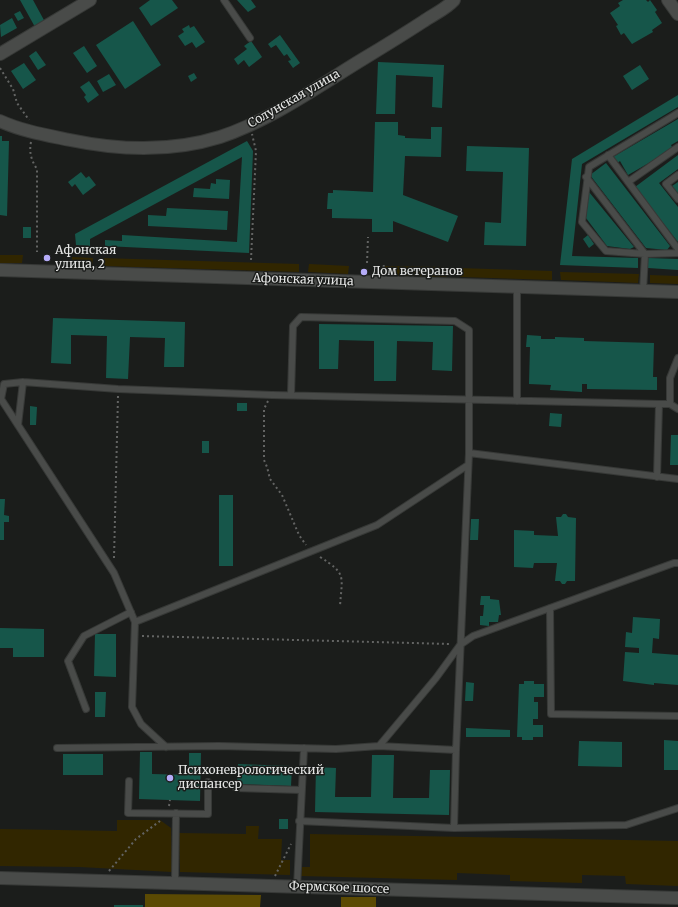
<!DOCTYPE html>
<meta charset="utf-8">
<style>
body{margin:0}
canvas{display:block;background:#1b1d1b}
</style>
<canvas width="678" height="907"></canvas>
<script>
const ctx = document.querySelector('canvas').getContext('2d');
ctx.lineJoin = 'round';
function fill(path, color) {
  ctx.fillStyle = color;
  ctx.fill(path, 'evenodd');
}
function stroke(path, color, width, dash) {
  ctx.strokeStyle = color;
  ctx.lineWidth = width;
  ctx.lineCap = dash ? 'butt' : 'round';
  ctx.setLineDash(dash || []);
  ctx.stroke(path);
}
function write(font, color, halo, rows, align = 'center') {
  ctx.font = font + ' Merriweather,serif';
  ctx.lineWidth = 3;
  ctx.setLineDash([]);
  ctx.textBaseline = 'middle';
  ctx.strokeStyle = halo;
  ctx.fillStyle = color;
  for (const [text, x, y, turn = 0] of rows) {
    ctx.save();
    ctx.translate(x, y);
    ctx.rotate((+turn || 0) * Math.PI / 180);
    ctx.textAlign = isNaN(turn) ? turn : align;
    if (halo) ctx.strokeText(text, 0, 0);
    ctx.fillText(text, 0, 0);
    ctx.restore();
  }
}
fill(new Path2D(`
 M0,255H23L22,263H0Z
 M72,257L93,258L92,266L72,265Z
 M101,258L299,264V272L102,266Z
 M309,264L349,266L348,274L308,272Z
 M385,266L449,267V274L446,277L385,275Z
 M458,268L552,271V280L461,277L458,274Z
 M560,272L639,274L638,283L561,280Z
 M650,275L678,276V284L650,283Z
 M117,820H160L171,828L172,872L80,867L0,866V829L117,831Z
 M246,826H259L258,839H282L281,860H290V875L180,872L179,833L246,834Z
 M310,834L678,841V886L626,884L625,876L582,875V883L510,881V875L457,873V880L301,876L302,867H310Z`), '#312600');
fill(new Path2D(`
 M145,894L261,895L260,907H145Z
 M341,897H376V907H341Z`), '#5b4a03');
fill(new Path2D(`
 M20,0H33L45,22L35,27Z
 M150,0H172L178,8L151,26L139,8Z
 M237,0H251L256,7L248,12Z
 M623,0H646L648,2L650,0L657,10L655,12L662,23L652,30L653,32L632,44L624,33L621,35L616,26L618,25L610,13L620,6L618,3Z
 M20,11L24,18L18,21L14,14Z
 M12,18L17,28L1,37L0,25Z
 M133,21L161,65L125,89L96,45Z
 M189,25L190,28L194,26L205,42L196,48L192,42L185,46L178,36L184,32L182,29Z
 M280,35L300,63L293,68L288,61L291,60L287,54L284,56L276,45L271,48L268,44Z
 M251,41L262,57L249,67L244,60L238,65L234,59L247,49L244,46Z
 M84,46L97,66L87,73L73,53Z
 M36,51L46,65L38,70L29,56Z
 M378,62L444,65L442,108L432,107L433,77L396,75L395,114H376Z
 M24,63L36,80L23,89L11,71Z
 M640,65L649,79L632,90L623,76Z
 M194,73L197,78L191,82L188,76Z
 M109,74L116,85L103,92L97,81Z
 M89,81L99,95L88,103L84,97L86,95L80,87Z
 M678,95V107L582,164L572,256L638,258V268L560,265L572,159Z
 M678,119V141L671,145L673,149L628,175L620,161L616,164L613,157Z
 M375,122H398V135L405,136V138L431,139V127H442L441,157L405,156L403,195L458,216L448,242L393,221V232H372V219L332,218V209H327L328,193H333V190L373,192Z
 M0,136H2V141H9L7,216L0,215Z
 M247,141L253,151L249,253L105,246V240L122,241V235L237,242L242,157L90,239V246L76,245L75,234Z
 M467,146L529,148L526,246L484,245L485,222L501,223L503,172L466,171Z
 M678,155V169L659,183L678,207V242L635,187Z
 M606,163L670,246L667,250L646,248L590,175Z
 M81,172L86,178L89,176L96,185L83,195L75,184L72,187L68,182Z
 M216,179L230,180L229,199L193,197L194,188L210,189L211,183L216,184Z
 M678,182V193L677,194L672,186Z
 M589,192L634,247L630,249L607,246L586,218Z
 M167,208L228,211L227,230L148,226V215L166,216Z
 M23,227H31V238H23Z
 M588,235L594,244L589,248L583,239Z
 M648,258L678,259V270L648,268Z
 M53,318L185,322L184,367H164L165,338L130,337L128,379L106,378L107,336L71,335V364L51,363Z
 M319,324L453,326L452,371L432,370L433,342L397,341L396,381H374V341L339,340L338,369H319Z
 M527,335L541,336V339H555V337L584,338V341L654,343L653,377H657V390L587,389V384H582V392L550,390L551,385L529,384L530,347H526Z
 M237,403H247V411H237Z
 M30,406L37,407L36,425H30Z
 M550,413L562,414L561,427L549,426Z
 M671,435H678V465H670Z
 M202,441H209V453H202Z
 M219,495H233V566H219Z
 M0,499H5L4,515L9,516V522H4V540H0Z
 M563,514H566L568,517L576,518L575,581H567L565,584H562L560,581H555L557,563H534L533,568L514,567V530L534,531V535L558,536L556,517H561Z
 M471,519H479L478,540H470Z
 M481,596H490V599L499,600L501,615H499L498,622H489V626L480,625V616H483L484,605H480Z
 M633,617L660,619L659,639L653,638L652,653L678,655V685L654,683V685L623,681L625,652L639,653V648L625,647L626,632L632,633Z
 M0,628L44,629V657H13V648H0Z
 M95,634H116V677L94,676Z
 M524,681H534V684H544V697H534V702H538V719H533V725H543V737H533V740H522V737H517L519,684H524Z
 M466,682L474,683L473,701H465Z
 M95,692H106L105,717H95Z
 M466,728L510,730V737H466Z
 M664,740L678,741V770H664Z
 M579,741L622,742V767L578,766Z
 M140,752H152V774L189,775V753H201L200,801L139,799Z
 M63,754H103V775H63Z
 M372,755H394L393,798H429L430,770H450L449,815L315,812L316,767L336,768L335,797H371Z
 M238,764L292,766L291,786L237,784Z
 M279,819H288V829H279Z
 M114,905H143V907H114Z`), '#16564a');
const lane = new Path2D(`
 M224,0L250,38
 M678,113L589,167L582,222L606,251L645,254L678,253
 M608,155L678,249
 M678,175L666,184L678,199
 M586,177L645,254L643,291
 M628,182L678,147
 M517,401V287
 M670,404L678,409
 M18,425L23,382
 M469,453L678,479
 M657,477L659,404
 M550,608L551,714L678,716
 M135,622L377,525L468,465
 M86,709L68,661L84,636L131,612
 M379,746L436,678L460,645L473,636L674,563H678
 M166,747L141,724L132,707L135,622L114,573L1,399L4,384L23,382L118,389L272,395L659,404H670V378L678,358
 M57,748L219,746L336,749L379,746L456,750L469,453V330L455,321L301,317L293,326L291,395
 M129,781L128,813L208,814V782
 M236,788L301,790
 M299,821L454,828L456,750
 M454,828L626,825L678,808
 M175,883L176,813
 M297,887L304,748`);
const street = new Path2D(`
 M668,0L678,14
 M0,54L90,0
 M0,121C22,131 46,135 70,140C118,150 172,152 220,137C271,120 317,87 363,59C383,47 404,34 424,21C434,14 446,9 454,0
 M0,878L678,898`);
const secondary = new Path2D(`
 M0,270L678,292`);
stroke(lane, '#373937', 8);
stroke(street, '#373937', 14);
stroke(secondary, '#373937', 14);
stroke(new Path2D(`
 M0,68L13,89L17,103L29,120
 M31,142C29,152 31,160 37,169V252
 M251,260L256,151L252,134
 M367,263L368,237
 M383,272L384,264
 M268,401L264,409V460L267,467L270,479L282,495L299,535L306,545
 M320,557C347,574 342,576 340,606
 M114,558L118,396
 M142,636L451,644
 M169,806L170,800
 M109,871L136,839L160,821
 M275,876L291,844`), '#636463', 2, [2, 3]);
stroke(lane, '#494b49', 6);
stroke(street, '#494b49', 12);
stroke(secondary, '#494b49', 12);
for (const [x, y, r, color] of [
 [47,258,4,"#b5acf8"],
 [364,272,4,"#b5acf8"],
 [170,778,4,"#b5acf8"]
]) {
  const dot = new Path2D();
  dot.arc(x, y, r, 0, 2 * Math.PI);
  ctx.fillStyle = color;
  ctx.fill(dot);
  stroke(dot, '#1b1d1b', 1.5);
}
write('12px', '#e5e6e5', '#1b1d1b', [
 ["Солунская улица",294,99,-30],
 ["Афонская улица",303,280,2],
 ["Фермское шоссе",339,888,2]
]);
write('12px', '#e5e6e5', '#1b1d1b', [
 ["Афонская",55,251],
 ["улица, 2",55,265],
 ["Дом ветеранов",372,272],
 ["Психоневрологический",178,771],
 ["диспансер",178,785]
], 'left');
</script>
